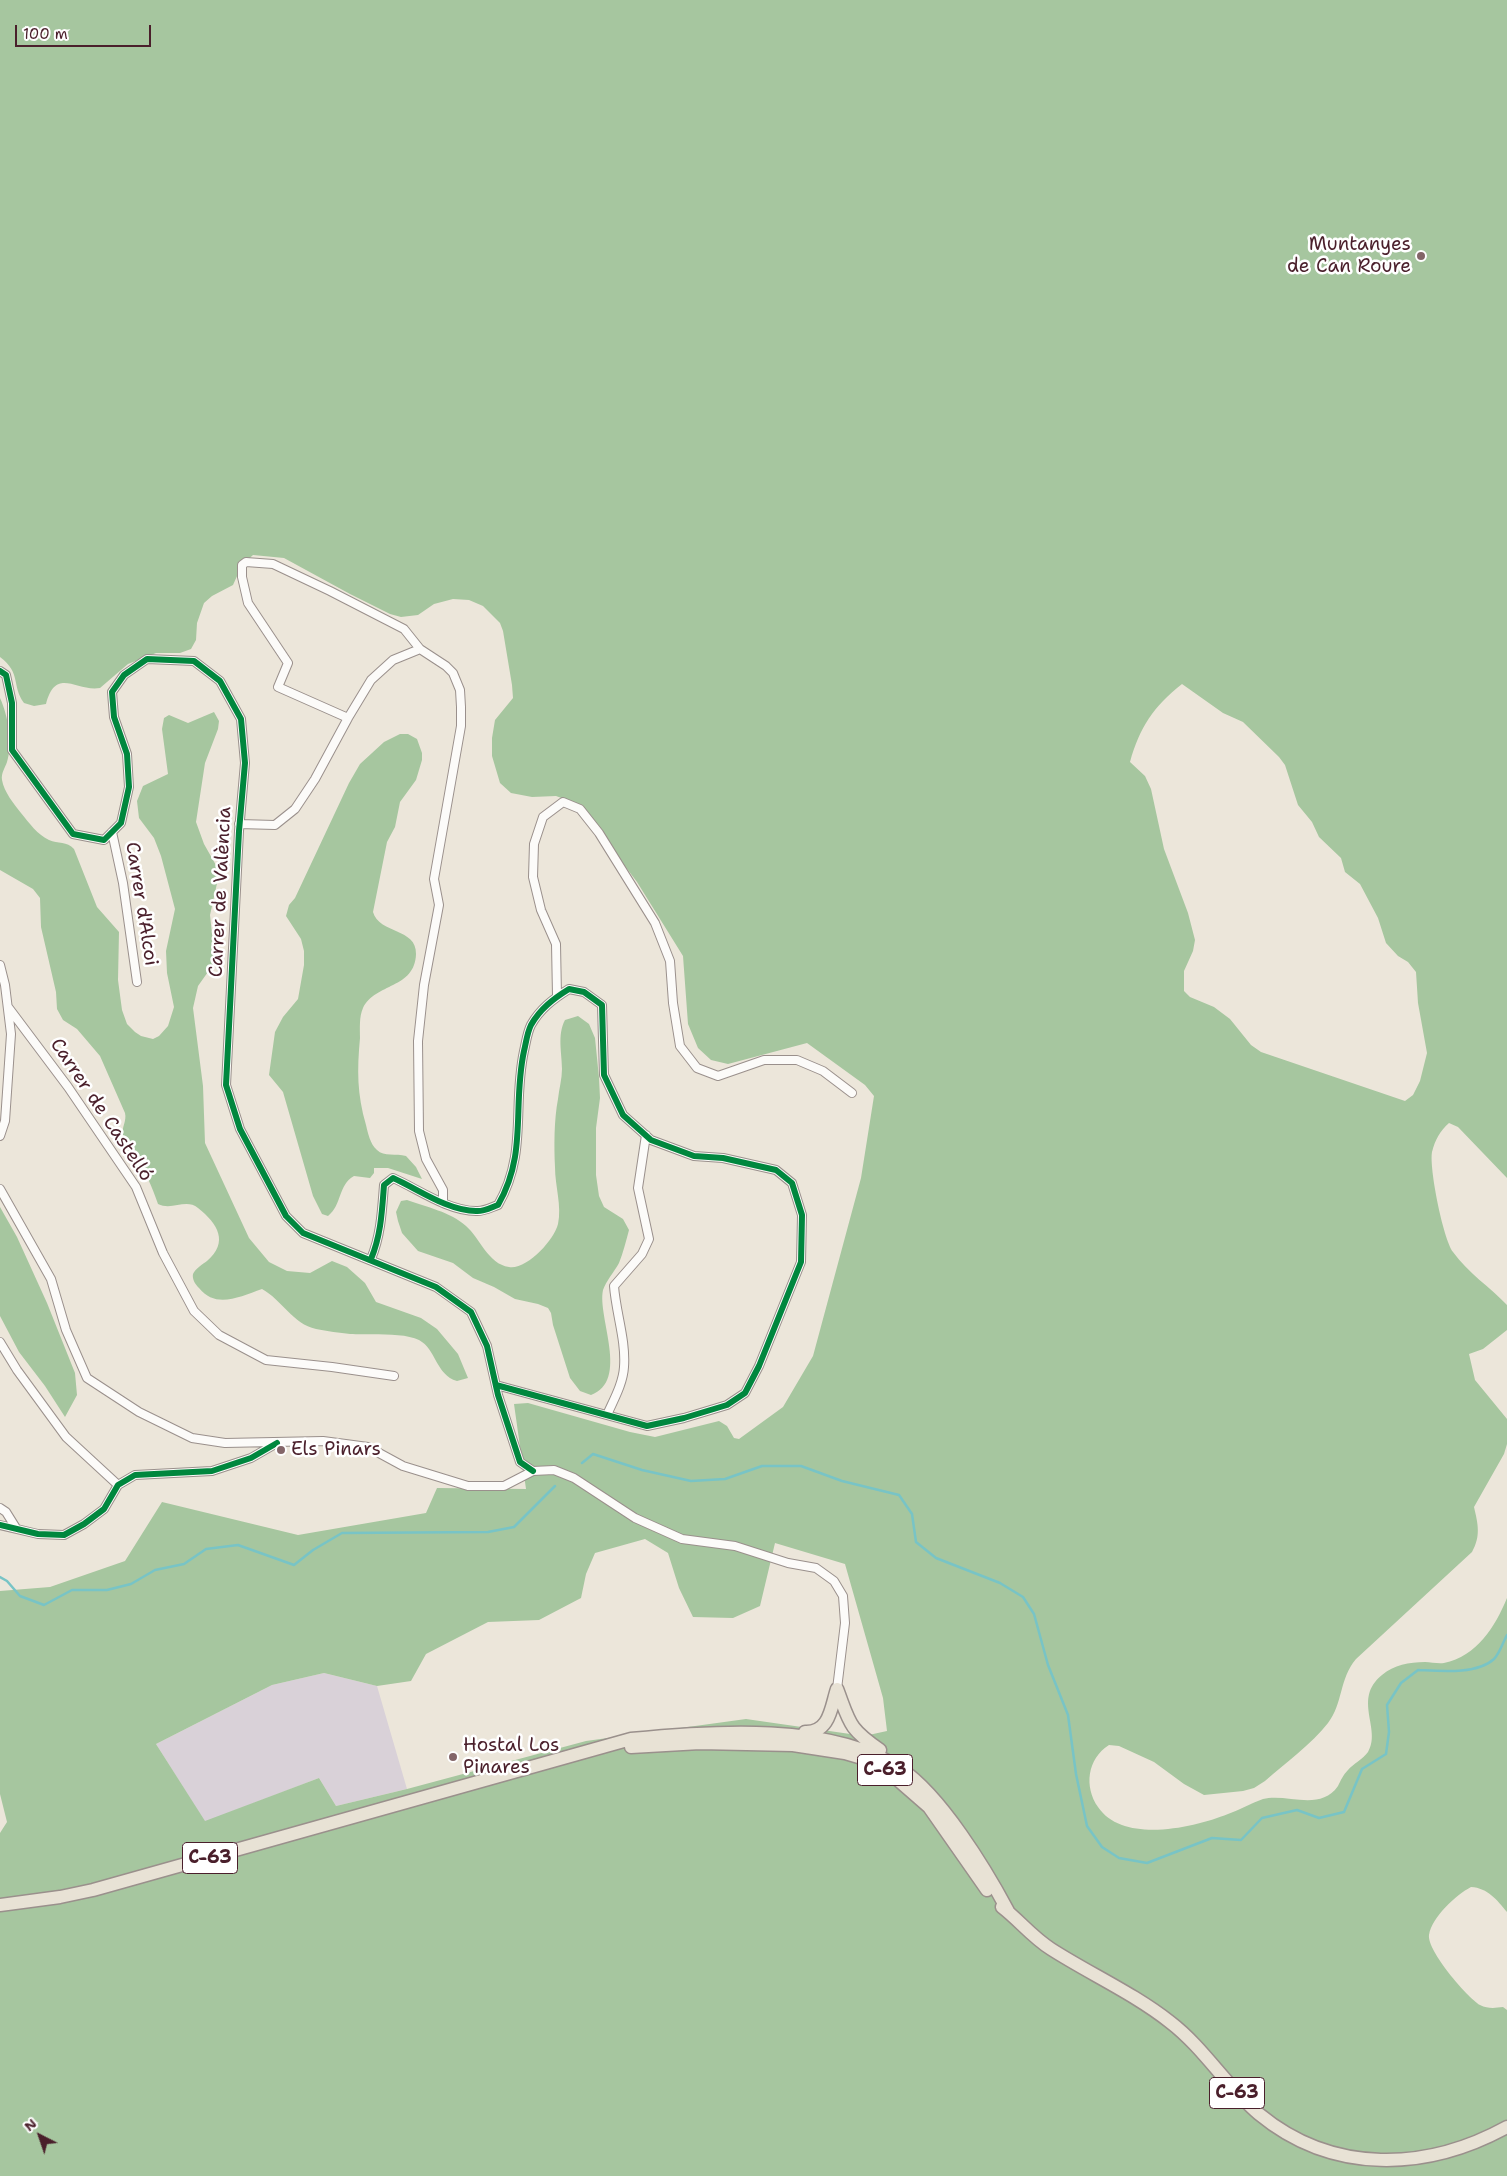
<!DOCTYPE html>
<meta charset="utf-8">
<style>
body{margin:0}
#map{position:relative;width:1507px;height:2176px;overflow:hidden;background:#ece6da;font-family:"Shantell Sans",sans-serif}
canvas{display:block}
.north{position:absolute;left:15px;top:2111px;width:50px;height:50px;-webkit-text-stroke:4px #fff;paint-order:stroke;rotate:319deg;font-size:14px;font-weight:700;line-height:20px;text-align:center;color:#4a1f2b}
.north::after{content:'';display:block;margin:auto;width:18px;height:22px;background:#4a1f2b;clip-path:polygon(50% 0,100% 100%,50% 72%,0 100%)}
.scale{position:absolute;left:15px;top:25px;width:136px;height:22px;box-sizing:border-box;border:2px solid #4a1f2b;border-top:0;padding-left:6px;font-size:15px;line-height:18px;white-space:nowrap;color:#4a1f2b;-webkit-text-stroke:4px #fff;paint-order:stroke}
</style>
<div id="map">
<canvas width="1507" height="2176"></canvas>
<div class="north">N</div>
<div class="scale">100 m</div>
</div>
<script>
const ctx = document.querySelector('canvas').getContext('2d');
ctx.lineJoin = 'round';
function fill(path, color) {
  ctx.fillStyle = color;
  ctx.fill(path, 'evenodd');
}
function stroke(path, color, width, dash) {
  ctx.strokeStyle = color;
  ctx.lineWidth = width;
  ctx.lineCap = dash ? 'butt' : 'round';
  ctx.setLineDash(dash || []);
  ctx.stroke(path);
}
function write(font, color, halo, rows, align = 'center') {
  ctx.font = font + ' "Shantell Sans",sans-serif';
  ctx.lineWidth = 5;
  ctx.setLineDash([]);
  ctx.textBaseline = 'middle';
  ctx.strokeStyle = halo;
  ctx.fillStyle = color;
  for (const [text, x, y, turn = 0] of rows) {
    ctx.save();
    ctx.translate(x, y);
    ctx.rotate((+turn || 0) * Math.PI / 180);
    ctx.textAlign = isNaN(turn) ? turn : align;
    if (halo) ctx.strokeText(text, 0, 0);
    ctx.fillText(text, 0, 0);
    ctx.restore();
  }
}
fill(new Path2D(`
 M324,1673L377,1686L407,1789L336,1806L319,1778L205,1822L156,1744L272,1685Z`), '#d9d1d8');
fill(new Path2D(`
 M0,0H1507V1178L1458,1127L1449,1123C1440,1131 1435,1140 1432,1152C1429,1168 1443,1238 1453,1252C1468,1273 1490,1287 1507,1305V1330L1483,1349L1469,1354L1475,1380L1507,1419V1444L1504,1454L1474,1507C1478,1524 1481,1536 1472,1552L1356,1659C1339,1679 1343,1704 1328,1723C1312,1744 1284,1764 1265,1781L1254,1788L1243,1791L1204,1795L1184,1784L1154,1762L1119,1746L1109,1745C1087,1759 1084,1787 1098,1807C1123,1844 1193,1828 1228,1814C1240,1810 1251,1803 1263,1799C1287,1793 1320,1812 1338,1786C1341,1780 1343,1775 1348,1770C1353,1764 1363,1759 1368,1752C1382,1729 1352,1699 1382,1675C1394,1665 1409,1662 1425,1662C1431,1662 1438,1664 1444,1663C1477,1656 1495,1627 1507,1598V1912C1497,1900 1488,1888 1471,1887C1456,1895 1432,1917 1429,1935C1427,1951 1467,1997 1480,2005C1488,2009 1495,2008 1503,2007L1507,2010V2176H0V1833L7,1822L0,1794V1591L50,1587L125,1561L162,1502L298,1535L426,1513L437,1488L526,1489L514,1404L528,1403L630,1432L655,1437L719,1421L727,1426L734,1438L739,1439L783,1407L813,1356L861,1178L874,1096L865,1085L807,1043L728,1064L711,1060L698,1048L688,1024L683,956L637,882L578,804L556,796L532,797L511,793L500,783L492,756V738L495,720L513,698L512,685L503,631L500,623L483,606L469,600L453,599L434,604L418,615L401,617L390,614L350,594L284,558L253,555L242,565L233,585L212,596L204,603L197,623L196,640L191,649L180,653H156L128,664L100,688C76,692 56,666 46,704L34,706L24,703C11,685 22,674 0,657ZM1182,684L1223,713L1243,722L1279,757L1285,765L1298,805L1312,822L1319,837L1341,858L1345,872L1360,884L1378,918L1386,943L1398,956L1408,962L1416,972L1418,1003L1427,1053L1420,1081L1413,1095L1405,1101L1261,1052L1251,1045L1230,1019L1214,1007L1190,997L1184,991V971L1193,951L1195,940L1188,913L1164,849L1151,789L1145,776L1130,762C1140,727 1153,707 1182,684ZM645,1539L668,1553L679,1588L693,1617L733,1618L760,1606L775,1543L845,1564L883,1698L887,1731L864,1736L746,1719L586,1741L407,1789L336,1806L319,1778L205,1821L156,1744L272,1685L324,1673L377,1686L411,1681L426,1654L488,1622L539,1620L581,1598L586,1574L595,1553Z
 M0,698C8,715 13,744 7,762C5,768 1,773 2,780C4,792 14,804 21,813C29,823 38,835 49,840C58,844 67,841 74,849L97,907L119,932L118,980L122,1010L127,1024L135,1032L141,1036L153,1039L159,1036L168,1026L174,1007L167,973L166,951L175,909L161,856L154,838L139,818L137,801L143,786L168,774L162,729L164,718L169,715L188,723L214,712L219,721L218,729L205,763L196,822L204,844L217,867L218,879L210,915L215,962L198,986L193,1008L203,1086L205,1143L249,1238L269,1262L287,1271L310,1273L332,1261L347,1267L365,1283L376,1302L421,1318L437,1329L458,1354L468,1378L457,1381C436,1375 436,1349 419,1340C403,1332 368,1335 350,1334C340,1333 327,1331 316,1329C293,1324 282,1300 262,1289C239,1297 216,1309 199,1288C195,1284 192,1279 193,1274C195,1269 203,1264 207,1261C229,1242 218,1224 198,1208C186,1198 172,1211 158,1204C155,1196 152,1187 148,1179C140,1164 127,1153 123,1135C121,1128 127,1121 125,1113L100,1056L77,1029L63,1020L57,1009L56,992L41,927L40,898L33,889L0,870Z
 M400,734H408L417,739L422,753V760L416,780L400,802L395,827L387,842L373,912C379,934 417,928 416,954C415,989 375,983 363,1008C359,1017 360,1028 360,1038C357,1070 357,1094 366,1125C368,1133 370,1144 377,1150C384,1157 396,1153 406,1156L416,1167L422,1179L388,1168H374V1173L370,1178L354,1176C338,1185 342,1205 328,1216L322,1214L313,1196L283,1092L269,1075L275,1032L283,1017L298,999L304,965V951L301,939L286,916L289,905L295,898L349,783L360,764L384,742Z
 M578,1016L589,1024L595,1038L599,1078L600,1098L596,1128V1175L599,1196L604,1207L623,1219L629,1230C626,1241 623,1253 619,1263C614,1272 606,1281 603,1290C597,1317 630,1381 591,1395L580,1391L570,1378L553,1325L551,1313L548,1308L538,1304L515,1299L494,1287L473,1278L453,1263L418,1251L402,1233L398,1221L396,1212L401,1201L407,1200C426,1207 451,1212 466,1226C480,1238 488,1264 509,1267C527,1270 554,1240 558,1224C562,1206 555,1186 555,1167C554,1146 554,1120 558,1099C559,1089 562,1079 562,1069C562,1053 557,1035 565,1020Z
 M0,1207L17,1237L47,1303L75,1373L77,1395L65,1417L45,1386L19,1352L0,1316Z`), '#a6c69f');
stroke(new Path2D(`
 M582,1463L593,1454L642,1470L691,1481L725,1479L762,1466H801L842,1481L899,1495L912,1514L916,1542L936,1558L1000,1583L1023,1597L1034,1614L1048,1665L1068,1715L1076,1774L1087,1826L1102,1847L1119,1858L1147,1863L1212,1838L1241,1840L1262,1818L1297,1810L1319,1818L1344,1812L1362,1769L1386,1754L1389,1732L1387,1705L1401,1683L1418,1670C1439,1671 1477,1675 1494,1659C1500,1653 1503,1642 1507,1635
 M0,1577L7,1581L20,1596L44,1605L72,1590H107L131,1584L155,1570L184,1564L206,1549L238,1545L294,1565L313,1550L342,1533L488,1532L514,1527L555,1486`), '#78c4c6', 2.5);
const minor = new Path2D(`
 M0,671L6,675L12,703V750L73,834L104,840L121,823L129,787L127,754L114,717L112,692L124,675L147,659L194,661L220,681L241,719L245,763L239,831L226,1085L240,1129L286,1216L303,1233L436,1287L471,1312L487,1346L498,1395L520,1462L533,1471
 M348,718L278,687L288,663L248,603L242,577V565L246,562L273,564L330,591L404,629L420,649
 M239,824L275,825L295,809L315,779L348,718L371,680L393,660L420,649L446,666L453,673L460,690L461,707V726L434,879L439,905L424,985L418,1041L419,1131L426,1159L443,1190V1203
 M112,832L123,883L137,982
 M0,965L5,985L11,1034L5,1121L0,1136
 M557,996L556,944L541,910L533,877L534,844L543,817L563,802L580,809L599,833L655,923L670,961L673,1003L680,1046L697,1068L718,1076L764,1060H797L823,1071L852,1093
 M8,1007L68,1087L136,1187L163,1253L194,1311L219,1335L266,1360L332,1367L394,1376
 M0,1189L51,1279L66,1330L87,1378L139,1412L192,1438L225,1443L323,1441L368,1447L403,1466L468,1486H504L533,1471L554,1470L574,1478L635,1518L682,1539L735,1546L788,1563L816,1568L834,1581L843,1596L845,1623L837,1689
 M371,1259C381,1235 382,1211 384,1185L393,1178C418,1189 448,1211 476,1211C483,1212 492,1207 498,1205C528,1153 512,1106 524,1051C526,1043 527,1033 531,1025C540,1009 553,999 569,989L584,992L602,1005L604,1075L623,1115L651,1140L694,1156L723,1158L776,1170L792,1183L802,1215L801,1262L759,1366L745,1393L727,1405L684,1418L647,1426L496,1385
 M0,1342L17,1370L66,1437L118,1485
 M607,1415C613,1401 623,1384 624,1367C626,1340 616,1313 614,1286L642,1254L649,1239L638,1188L646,1135
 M0,1508L6,1512L16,1528
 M0,1525L38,1534L64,1535L84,1524L104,1509L118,1485L135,1475L212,1471L251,1458L277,1443`);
const primary = new Path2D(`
 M837,1689C850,1723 848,1728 880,1750
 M805,1732C830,1733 831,1707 837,1689
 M631,1747L700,1743L793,1745L845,1753L862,1758L890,1773L929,1807L987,1890
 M0,1905L60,1897L93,1890L631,1739C711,1731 833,1722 901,1769C941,1796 985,1868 1008,1911
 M1002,1907C1019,1920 1032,1937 1051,1949C1090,1974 1133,1993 1170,2022C1204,2048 1226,2086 1259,2114C1333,2175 1427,2171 1507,2127`);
stroke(minor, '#9a908c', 10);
stroke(primary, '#9a908c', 15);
stroke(minor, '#fcfbf9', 8);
stroke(primary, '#e8e2d5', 12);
stroke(new Path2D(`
 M0,671L6,675L12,703V750L73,834L104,840L121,823L129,787L127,754L114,717L112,692L124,675L147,659L194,661L220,681L241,719L245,763L239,831L226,1085L240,1129L286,1216L303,1233L436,1287L471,1312L487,1346L498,1395L520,1462L533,1471
 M371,1259C381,1235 382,1211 384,1185L393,1178C418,1189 448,1211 476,1211C483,1212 492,1207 498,1205C528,1153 512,1106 524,1051C526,1043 527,1033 531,1025C540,1009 553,999 569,989L584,992L602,1005L604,1075L623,1115L651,1140L694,1156L723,1158L776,1170L792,1183L802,1215L801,1262L759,1366L745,1393L727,1405L684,1418L647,1426L496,1385
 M0,1525L38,1534L64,1535L84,1524L104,1509L118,1485L135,1475L212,1471L251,1458L277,1443`), '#00873e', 6);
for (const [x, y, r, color] of [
 [1421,256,5,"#836568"],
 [281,1450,5,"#836568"],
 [453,1757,5,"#836568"]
]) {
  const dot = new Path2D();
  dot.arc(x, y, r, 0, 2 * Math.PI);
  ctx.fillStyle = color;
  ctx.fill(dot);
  stroke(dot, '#fff', 2);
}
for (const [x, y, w] of [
 [885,1770,55],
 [210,1858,55],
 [1237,2093,55]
]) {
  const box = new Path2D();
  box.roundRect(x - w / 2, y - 15.5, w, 31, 4);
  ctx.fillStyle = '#fff';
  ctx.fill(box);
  stroke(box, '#4a1f2b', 1);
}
write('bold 18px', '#4a1f2b', null, [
 ["C-63",885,1770],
 ["C-63",210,1858],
 ["C-63",1237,2093]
]);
write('19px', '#4a1f2b', '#fff', [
 ["Muntanyes",1411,245,"right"],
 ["de Can Roure",1411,267,"right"],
 ["Els Pinars",291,1450],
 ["Hostal Los",463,1746],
 ["Pinares",463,1768]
], 'left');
write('19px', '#4a1f2b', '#fff', [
 ["Carrer de València",221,892,-87],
 ["Carrer d'Alcoi",141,904,81],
 ["Carrer de Castelló",101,1110,56]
]);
</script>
